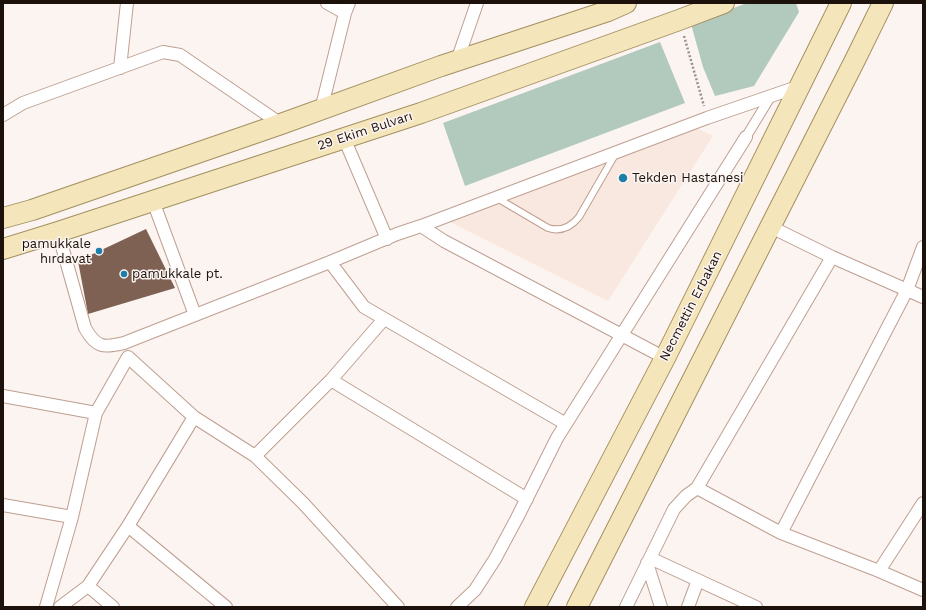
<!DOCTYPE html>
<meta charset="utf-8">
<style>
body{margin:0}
#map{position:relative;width:926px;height:610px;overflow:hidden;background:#fbf4f1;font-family:"Work Sans",sans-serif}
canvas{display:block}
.frame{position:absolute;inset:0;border:4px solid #1c110b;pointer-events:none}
</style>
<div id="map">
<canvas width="926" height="610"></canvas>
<div class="frame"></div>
</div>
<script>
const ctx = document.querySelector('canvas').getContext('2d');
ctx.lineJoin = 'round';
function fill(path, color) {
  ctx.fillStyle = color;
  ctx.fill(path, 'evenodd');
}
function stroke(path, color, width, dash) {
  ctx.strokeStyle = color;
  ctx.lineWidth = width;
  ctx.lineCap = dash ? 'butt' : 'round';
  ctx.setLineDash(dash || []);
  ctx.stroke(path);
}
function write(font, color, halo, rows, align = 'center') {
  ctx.font = font + ' "Work Sans",sans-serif';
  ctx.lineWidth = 3;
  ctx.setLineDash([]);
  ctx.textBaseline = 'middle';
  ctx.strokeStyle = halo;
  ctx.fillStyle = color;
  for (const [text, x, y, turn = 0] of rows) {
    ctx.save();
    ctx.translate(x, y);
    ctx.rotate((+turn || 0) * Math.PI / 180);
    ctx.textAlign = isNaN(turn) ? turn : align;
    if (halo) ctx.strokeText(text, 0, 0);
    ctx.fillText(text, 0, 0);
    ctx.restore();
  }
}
fill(new Path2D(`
 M695,127L713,136L608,301L446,220Z`), '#f9e8e0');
fill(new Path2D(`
 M747,3H796L799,12L754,86L715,96L703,67L691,24Z
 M660,42L685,103L465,186L443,123Z`), '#b2c9be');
fill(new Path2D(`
 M146,229L175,288L88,314L78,261Z`), '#7e6152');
const service = new Path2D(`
 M497,198L548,228C561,232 571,227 579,217L616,153`);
const pedestrian = new Path2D(`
 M746,137L771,96`);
const minor = new Path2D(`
 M327,3L345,13
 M457,61L477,3
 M120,68L127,3
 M321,110L345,13L349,3
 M3,115L23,103L163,52L180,55L281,124
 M344,138L387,239
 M153,201L195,315
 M421,226L707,118L800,86
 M771,227L832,257L923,297
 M58,232L85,328C96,348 104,348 124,343L330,262L397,234L421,226L444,241L665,358
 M330,262L364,307L566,424
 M331,380L527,499
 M3,396L96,413
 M255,456L331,380L384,319
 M697,488L781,533L879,571L923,590
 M3,505L72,517
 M128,526L226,607
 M781,533L907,290L923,247
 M650,558L756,607
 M647,563L661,607
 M879,571L923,503
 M88,586L113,607
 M46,607L72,517L96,413L128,357L194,417L255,456L303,503L398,607
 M60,607L88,586L128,526L194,417
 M457,607L475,590L495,559L517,518L557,438L746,137
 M626,607L674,509L686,496L697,488L832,257
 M688,607L698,580`);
const primary = new Path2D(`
 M3,218L32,210L281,124L441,66L608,11L626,3
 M3,249L58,232L421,113L679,20L724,3
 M535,607L665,358L841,3
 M577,607L855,60L883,3`);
stroke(service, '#bf9f90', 8);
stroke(pedestrian, '#bf9f90', 11);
stroke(minor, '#bf9f90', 14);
stroke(primary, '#a39060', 22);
stroke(new Path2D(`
 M684,36L704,106`), '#99918c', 2.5, [2, 2]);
stroke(service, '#fff', 6);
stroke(pedestrian, '#fff', 9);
stroke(minor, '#fff', 12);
stroke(primary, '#f4e5bb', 20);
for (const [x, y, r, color] of [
 [623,178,5,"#1e7eaa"],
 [99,251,4,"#1e7eaa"],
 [124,274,4,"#1e7eaa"]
]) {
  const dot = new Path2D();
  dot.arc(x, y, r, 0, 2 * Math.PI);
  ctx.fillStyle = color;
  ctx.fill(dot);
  stroke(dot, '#fbf4f1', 1.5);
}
write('13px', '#1c110b', '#fbf4f1', [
 ["29 Ekim Bulvarı",365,131,-18],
 ["Necmettin Erbakan",691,306,-63]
]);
write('13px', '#1c110b', '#fbf4f1', [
 ["Tekden Hastanesi",632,178],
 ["pamukkale",91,244,"right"],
 ["hırdavat",91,259,"right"],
 ["pamukkale pt.",132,274]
], 'left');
</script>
